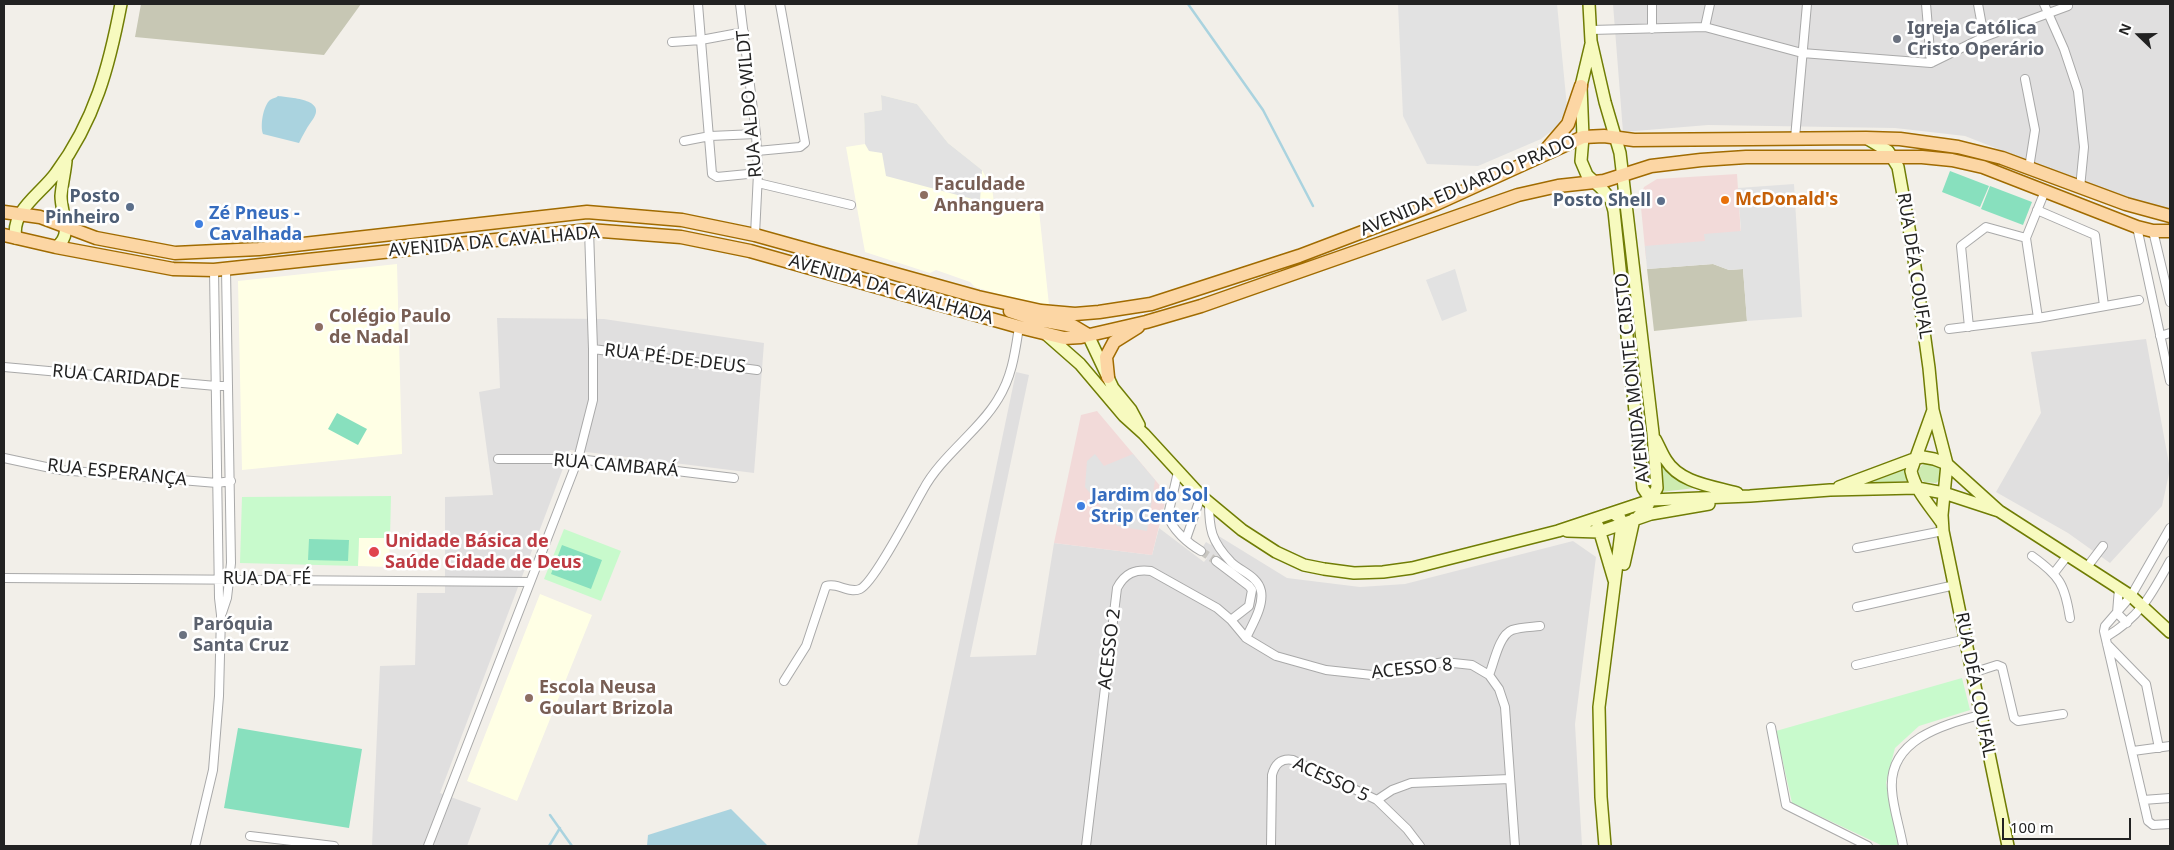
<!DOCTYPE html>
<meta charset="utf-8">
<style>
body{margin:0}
#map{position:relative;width:2174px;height:850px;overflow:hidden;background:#f2efe9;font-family:"Noto Sans",sans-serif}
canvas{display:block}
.frame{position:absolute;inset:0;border:5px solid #222;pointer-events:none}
.north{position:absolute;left:2114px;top:10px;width:50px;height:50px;-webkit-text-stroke:4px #fff;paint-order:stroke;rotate:292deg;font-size:14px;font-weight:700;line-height:20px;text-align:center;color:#222}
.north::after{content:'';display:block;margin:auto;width:18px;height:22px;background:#222;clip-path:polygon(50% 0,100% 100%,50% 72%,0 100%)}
.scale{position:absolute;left:2002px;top:818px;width:129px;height:22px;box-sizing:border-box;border:2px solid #222;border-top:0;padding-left:6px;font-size:15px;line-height:18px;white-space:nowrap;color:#222;-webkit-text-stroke:4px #fff;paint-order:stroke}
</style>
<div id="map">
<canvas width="2174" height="850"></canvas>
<div class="frame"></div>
<div class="north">N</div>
<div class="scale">100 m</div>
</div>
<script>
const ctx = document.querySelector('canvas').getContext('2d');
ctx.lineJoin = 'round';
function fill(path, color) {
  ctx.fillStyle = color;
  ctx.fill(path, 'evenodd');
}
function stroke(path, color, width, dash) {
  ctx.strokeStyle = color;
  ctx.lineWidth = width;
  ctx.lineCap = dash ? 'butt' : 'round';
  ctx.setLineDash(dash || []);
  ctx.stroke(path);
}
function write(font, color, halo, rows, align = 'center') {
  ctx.font = font + ' "Noto Sans",sans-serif';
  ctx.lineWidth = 5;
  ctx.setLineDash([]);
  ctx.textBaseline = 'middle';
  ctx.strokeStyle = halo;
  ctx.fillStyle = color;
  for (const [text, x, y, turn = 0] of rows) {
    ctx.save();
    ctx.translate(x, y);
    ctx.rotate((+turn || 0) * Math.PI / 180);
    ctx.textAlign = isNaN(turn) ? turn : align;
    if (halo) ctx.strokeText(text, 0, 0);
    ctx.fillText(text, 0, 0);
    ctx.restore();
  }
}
fill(new Path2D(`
 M1613,4H2170V205L2169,209L2128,200L1965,136L1895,128L1708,125L1623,132Z
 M497,318L604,319L764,343L754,473L570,450L440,793L481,808L467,846H372L380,666L415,665L417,593H445V497L493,495L479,392L500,388Z
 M2146,339L2170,469L2162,506L2110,563L2068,533L1996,492L2041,413L2031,352Z
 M1016,372L1029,375L970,657L1036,655L1054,543L1152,555L1159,528L1204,562L1207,558L1199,553L1206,542L1211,545L1217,535L1287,578L1360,587L1405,584L1573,541L1596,557L1575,724L1582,846H917Z`), '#e0dfdf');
fill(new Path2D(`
 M1737,174L1742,251L1646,259L1640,197L1644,187L1657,179Z
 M1097,411L1167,494L1152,555L1054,543L1081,415Z`), '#f2dad9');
fill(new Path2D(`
 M881,95L917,104L948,143L982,170L992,188L994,203L1038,201L1049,305L1017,300L975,287L970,282L936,270L930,273L865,252L846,147L865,144L864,113L882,110Z
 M397,264L402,454L242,470L238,281Z
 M359,538H390L389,567L358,566Z
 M540,594L592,615L517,801L467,781Z`), '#ffffe5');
fill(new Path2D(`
 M141,4H361L324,55L135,37Z
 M1713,264L1729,270L1743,269L1747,321L1654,331L1647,269Z`), '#c7c7b4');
fill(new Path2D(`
 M1658,461C1669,474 1679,482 1695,488L1661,492Z
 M1926,462L1942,468V478L1936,483L1924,482L1919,476V468Z
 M1907,469L1909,481L1869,483Z`), '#cdebb0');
fill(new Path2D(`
 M391,496L390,538H359L358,566L240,563L242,497Z
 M564,529L621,551L601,601L544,579Z
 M1962,678L1970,710L1919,726L1895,748L1886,783L1898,846H1883L1792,803L1776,731Z`), '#c8facc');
fill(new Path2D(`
 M1950,171L1989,186L1980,207L1942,192Z
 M1990,186L2032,202L2023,225L1981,209Z
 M337,413L367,429L358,445L328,429Z
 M309,539L349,540L348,561L308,560Z
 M562,545L602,560L591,589L551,574Z
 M238,728L362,749L349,828L224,808Z`), '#88e0be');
fill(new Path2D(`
 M1398,4H1557L1567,107L1558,126L1541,139L1478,166L1427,164L1403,116Z
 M881,95L917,104L948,143L982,170L980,201L886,176L882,153L869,151L865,144L864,113L882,110Z
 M1794,184L1802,317L1747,321L1743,269L1729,270L1713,264L1647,269L1645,246L1705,241L1704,234L1741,231L1738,188Z
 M1455,269L1467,311L1442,321L1426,280Z
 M1095,454L1104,466L1133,454L1155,480L1147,531L1117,526L1085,487L1087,461Z`), '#e2e2e2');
fill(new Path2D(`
 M278,96C292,98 330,99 311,122C306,129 303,135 299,143L263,134C260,126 263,106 270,100C273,98 276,98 278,96Z
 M731,809L768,846H647L648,835Z`), '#aad3df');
stroke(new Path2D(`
 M1188,4L1263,110L1313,206
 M550,815L572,846
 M549,846L560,828`), '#aad3df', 2.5);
stroke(new Path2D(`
 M1201,551L1216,561`), '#c8c6c1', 8, [8, 4]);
const street = new Path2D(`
 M698,4L712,174L717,177L758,173
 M740,4L756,134L758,173L755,235
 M1652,4V29
 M1926,4L1931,63
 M1978,4L1984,37
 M2044,4L2064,49L2078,91L2084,147L2080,188
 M1705,27L1710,4
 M1591,30L1705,27L1802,53L1931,63L1984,37L2068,6L2067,4
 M672,42L701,40L744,32
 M2025,79L2035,130L2029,168
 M1795,138L1807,4
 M684,141L710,136L756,134
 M757,151L800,147L805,143L780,4
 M758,183L851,205
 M2037,210L2095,235L2104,306
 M2137,227L2170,381
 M2153,231L2170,302
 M2038,318L2139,300
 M1969,327L1961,246L1986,227L2026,238
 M1949,329L2038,318L2026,238L2045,191
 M2160,336L2170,333
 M593,349L757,370
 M4,367L216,386H228
 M4,458L60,470L217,483L231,481
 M498,459H578L734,478
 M1178,472L1168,515C1171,529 1189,544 1201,551
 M1209,502C1209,529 1211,541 1231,562C1240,571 1258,576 1261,591C1264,606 1252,625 1246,638
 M2170,528L2131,596L2105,626L2104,631L2148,821L2153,825L2170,824
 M1186,539L1201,496
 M1857,548L1943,531
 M2032,556C2060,576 2065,585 2070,618
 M1216,561L1249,586L1252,590L1249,606L1231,620
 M2087,567L2103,546
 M2054,573L2068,555
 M4,578L530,582
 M2119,588L2117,613L2127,623
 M1857,607L1955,585
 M222,613L227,598L231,563L226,269
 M2106,637C2141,616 2151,595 2170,561
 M2107,644L2146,684L2159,748
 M1856,665L1966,639
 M1972,673L1997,665L2002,667L2014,718L2018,721L2063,714
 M1489,675C1494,663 1499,635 1512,630C1520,627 1531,627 1540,626
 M784,681L806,646L826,586C837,582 849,594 860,589C874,583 913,507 923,490C941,456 979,431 998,399C1012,377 1015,353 1019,327
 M1771,727L1786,805L1868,846
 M2133,751L2170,746
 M1377,800L1392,790L1411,783L1510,779
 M2143,800L2170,798
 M250,836L334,846
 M195,846L213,770L219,696L221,615L219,598L214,270
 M428,846L578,459L593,400V349L589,230
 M1086,846L1117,588C1125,573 1135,569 1151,571L1217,608L1231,620L1246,638L1276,656L1326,670L1372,675L1444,662L1472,665L1489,675L1499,689L1505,707L1515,846
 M1271,846L1272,775C1275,764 1281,758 1293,760L1377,800L1407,829L1420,846
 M1903,846C1900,828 1893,808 1892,790C1888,740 1942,725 1980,715`);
const secondary = new Path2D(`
 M1589,4L1591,41L1605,102L1620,153L1653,433L1657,488L1648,505L1637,518
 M1591,44L1581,86L1583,137L1581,161L1587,175L1602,189L1611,200L1614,211L1643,488L1651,500
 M1866,138L1888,151L1898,167L1912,245L1929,368L1933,410L1947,464L1942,515L1943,531L2008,846
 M16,238C10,211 42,193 56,173C95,120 109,67 121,4
 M56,247C74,235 61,214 61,196C62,184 65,172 66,161
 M1047,335L1080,364L1124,416L1144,434L1201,496L1242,530L1276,552L1304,565L1324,569L1354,573L1383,572L1412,568L1558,531L1651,500L1750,496L1830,490L1917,488L1944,493L1999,511
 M1088,335L1113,388L1131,410L1139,425
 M1933,410L1911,471C1915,490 1931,507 1942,523
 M1655,439C1659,446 1662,454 1666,460C1680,483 1712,486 1737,493
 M1839,487L1914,459L1923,457L1934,459L1947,464L1999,511L2131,596L2170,632
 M1598,526L1614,580
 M1567,531L1599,532L1651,514L1709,504
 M1624,564L1634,519
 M1605,846L1601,797L1599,707L1622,524L1620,518L1613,513`);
const primary = new Path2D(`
 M1544,152L1568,124L1581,86
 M4,212L40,217L96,238L175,253L259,249L587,212L682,220L755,235L978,297L1041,311L1075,314L1099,312L1151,304L1299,256L1436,204L1583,137L1604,136L1634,140L1866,138L1900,139L1958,147L2002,158L2126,204L2170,216
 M4,235L56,247L173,269L214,270L589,230L681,237L750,251L1023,328L1064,338L1081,337L1146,322L1201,306L1518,195L1558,186L1604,181L1651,166L1701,160L1746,157H1922L1952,160L1983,167L2137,227L2153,231H2170
 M1010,311L1034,319L1073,326L1088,335
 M1108,377L1106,357L1114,342L1138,327`);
stroke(street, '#a9a9a9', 10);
stroke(secondary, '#707d05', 14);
stroke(primary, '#a06b00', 15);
stroke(street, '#fff', 8);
stroke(secondary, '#f7fabf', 11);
stroke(primary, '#fcd6a4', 12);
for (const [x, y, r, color] of [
 [1897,39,5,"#6b7280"],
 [924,195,5,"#8d6e63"],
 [1725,200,5,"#e8710a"],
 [1661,201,5,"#5c6f8a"],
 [130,207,5,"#5c6f8a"],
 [199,224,5,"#3f7fe0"],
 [319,327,5,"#8d6e63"],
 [1081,506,5,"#3f7fe0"],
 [374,552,6,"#e0444e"],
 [183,635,5,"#6b7280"],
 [529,698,5,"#8d6e63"]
]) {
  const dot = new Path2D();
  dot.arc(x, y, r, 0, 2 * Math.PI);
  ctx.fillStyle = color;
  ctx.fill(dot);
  stroke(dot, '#fff', 2);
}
write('bold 18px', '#5b616d', '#fff', [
 ["Igreja Católica",1907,29],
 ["Cristo Operário",1907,50],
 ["Paróquia",193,625],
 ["Santa Cruz",193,646]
], 'left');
write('18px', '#222', '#fff', [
 ["RUA ALDO WILDT",750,104,-95],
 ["AVENIDA EDUARDO PRADO",1468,186,-23],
 ["AVENIDA DA CAVALHADA",494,242,-5],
 ["RUA DÉA COUFAL",1914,266,81],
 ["AVENIDA DA CAVALHADA",891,290,16],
 ["RUA PÉ-DE-DEUS",675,359,7],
 ["RUA CARIDADE",116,377,5],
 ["AVENIDA MONTE CRISTO",1633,378,-96],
 ["RUA CAMBARÁ",616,466,5],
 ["RUA ESPERANÇA",117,473,6],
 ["RUA DA FÉ",267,579],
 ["ACESSO 2",1110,649,-83],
 ["ACESSO 8",1412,669,-6],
 ["RUA DÉA COUFAL",1975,685,79],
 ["ACESSO 5",1331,780,25]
]);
write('bold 18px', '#785e54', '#fff', [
 ["Faculdade",934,185],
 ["Anhanguera",934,206],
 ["Colégio Paulo",329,317],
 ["de Nadal",329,338],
 ["Escola Neusa",539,688],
 ["Goulart Brizola",539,709]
], 'left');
write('bold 18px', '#4e5e75', '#fff', [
 ["Posto",120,197],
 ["Pinheiro",120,218],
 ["Posto Shell",1651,201]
], 'right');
write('bold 18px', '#c56008', '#fff', [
 ["McDonald's",1735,200]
], 'left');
write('bold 18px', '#366cbe', '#fff', [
 ["Zé Pneus -",209,214],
 ["Cavalhada",209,235],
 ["Jardim do Sol",1091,496],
 ["Strip Center",1091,517]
], 'left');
write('bold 18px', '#be3a42', '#fff', [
 ["Unidade Básica de",385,542],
 ["Saúde Cidade de Deus",385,563]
], 'left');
</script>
